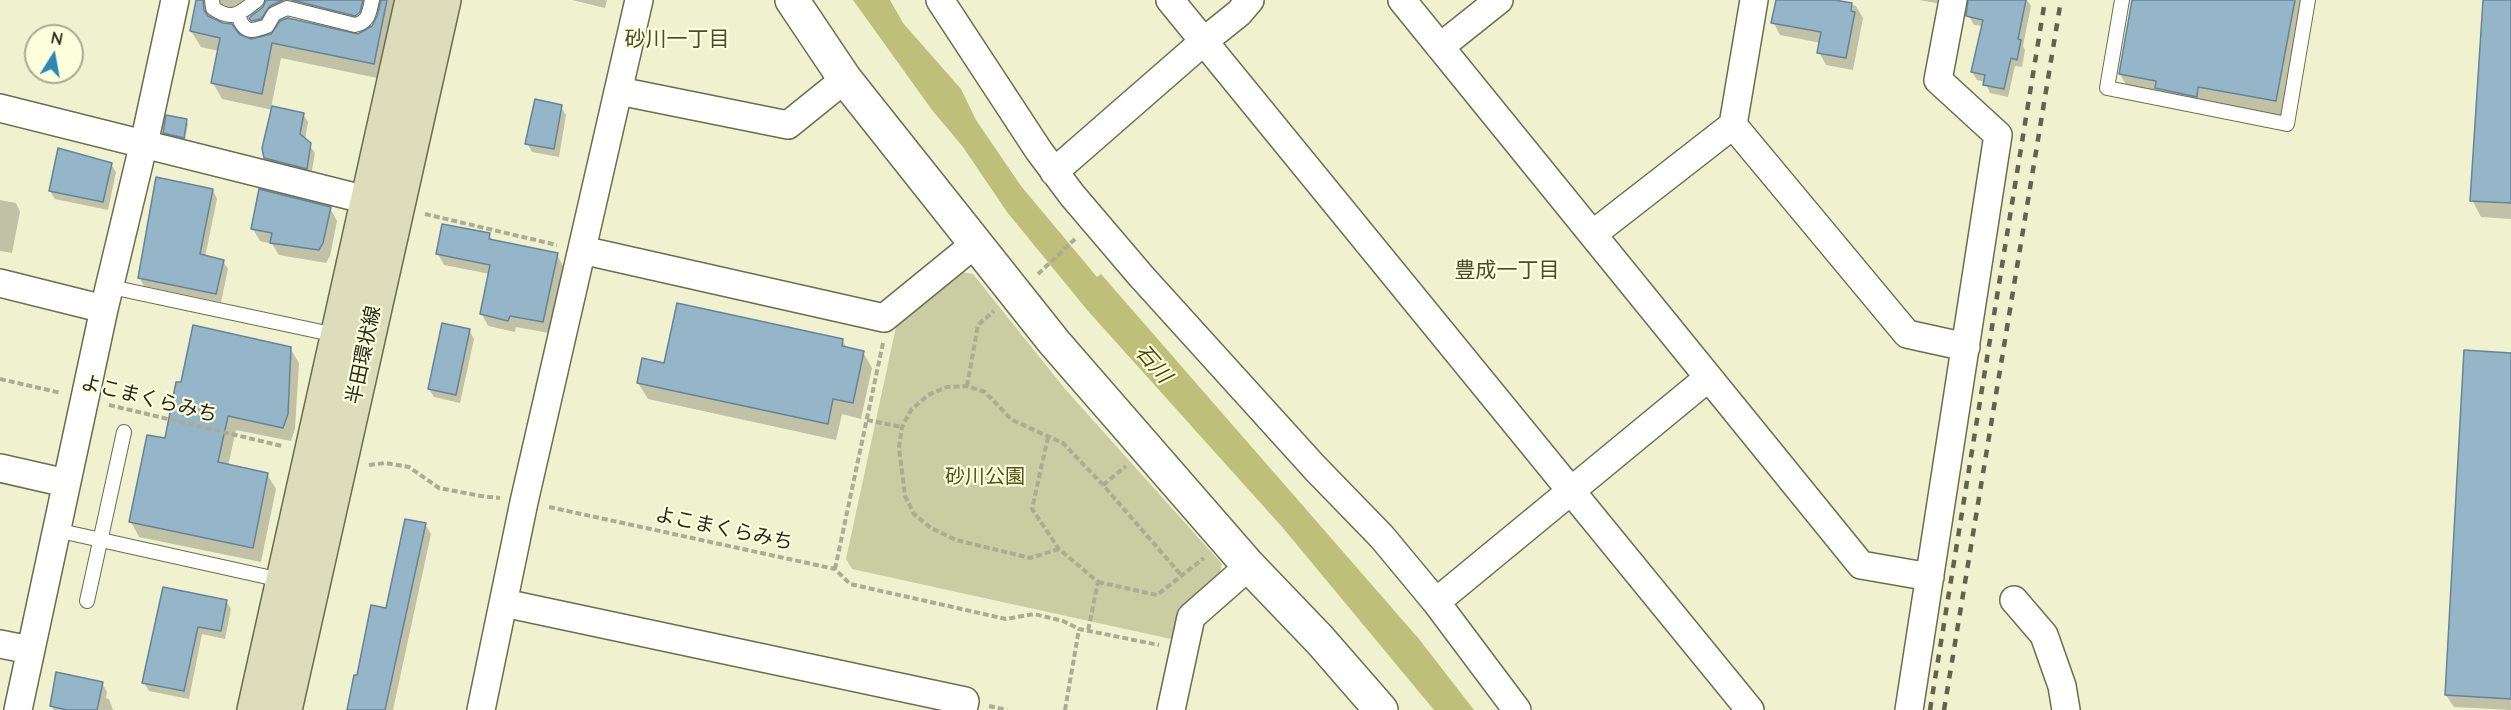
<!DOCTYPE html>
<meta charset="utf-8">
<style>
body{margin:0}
#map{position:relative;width:2511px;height:710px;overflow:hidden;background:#f0f2cf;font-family:Quicksand,sans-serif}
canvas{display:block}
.north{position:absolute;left:24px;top:24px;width:60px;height:60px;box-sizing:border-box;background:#fdffdc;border:2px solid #a8a98f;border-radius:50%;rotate:11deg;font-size:16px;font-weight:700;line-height:24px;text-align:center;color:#28291c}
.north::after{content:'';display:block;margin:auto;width:21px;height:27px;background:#2b87b4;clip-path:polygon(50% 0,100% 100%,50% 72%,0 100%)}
</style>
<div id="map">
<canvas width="2511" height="710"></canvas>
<div class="north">N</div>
</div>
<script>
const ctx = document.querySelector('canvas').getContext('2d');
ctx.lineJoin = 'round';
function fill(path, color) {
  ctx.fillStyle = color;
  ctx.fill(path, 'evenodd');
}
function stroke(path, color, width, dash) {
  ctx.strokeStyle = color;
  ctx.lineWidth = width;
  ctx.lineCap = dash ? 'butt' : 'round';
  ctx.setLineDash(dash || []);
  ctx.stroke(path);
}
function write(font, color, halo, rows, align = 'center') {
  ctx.font = font + ' Quicksand,"Noto Sans JP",sans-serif';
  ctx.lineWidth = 4.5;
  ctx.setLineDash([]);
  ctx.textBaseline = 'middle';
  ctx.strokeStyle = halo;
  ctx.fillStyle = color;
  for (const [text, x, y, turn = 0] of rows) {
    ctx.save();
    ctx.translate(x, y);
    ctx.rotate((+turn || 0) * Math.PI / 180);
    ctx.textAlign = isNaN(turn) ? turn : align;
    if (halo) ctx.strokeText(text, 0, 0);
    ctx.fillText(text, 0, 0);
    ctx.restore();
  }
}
fill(new Path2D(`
 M961,272L973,274L1065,389L1222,564L1219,576L1171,639L852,569L846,559L896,327Z`), '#cacca1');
fill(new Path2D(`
 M853,0H890L903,23L961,89L976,120L1021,186L1097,277L1101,274L1419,639L1474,710H1434L1283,528L1088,311L1007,212L963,147L932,110Z`), '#bebf78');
fill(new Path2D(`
 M198,0H399L382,79L281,58L271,108L303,114L308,122L305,140L315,153L311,176L271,166L266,157L273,110L222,99L213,83L219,51L201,47L191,31ZM380,8L374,25L368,29L375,10ZM212,14L241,22L250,16L263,37L251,40L238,36L212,20ZM294,15L364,31L357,35L286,19Z
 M572,0H607L605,8Z
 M1777,0H1827L1856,6L1863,18L1853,70L1826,65L1819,52L1821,43L1780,35L1773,22Z
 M1919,0H1944L1942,4Z
 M1972,0H2027L2031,6L2023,46L2025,50L2022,67L2015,66L2008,97L1990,93L1985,82L1977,80L1972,72L1983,26L1974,25L1969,16Z
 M2133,0H2307L2285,116L2129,90L2120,74Z
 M2485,0H2511V219L2481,217L2472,200Z
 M561,107L566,115L559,157L532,152L527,143Z
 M186,121L188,124L185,141L166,136L164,132Z
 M111,164L116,172L108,210L55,199L50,191Z
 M213,190L217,199L205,257L223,261L228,269L221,302L144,286L139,277Z
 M0,200L16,203L20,212L12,253L0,251Z
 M330,208L337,221L330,256L326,263L279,255L272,244L260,241L253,229Z
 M489,235L493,241L557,255L563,266L549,333L516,327L515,332L488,326L482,314L490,274L444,265L438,254Z
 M469,330L474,339L460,403L434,397L429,389Z
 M842,340L847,348L863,352L872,368L861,419L842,414L836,440L648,399L638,383L666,365Z
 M290,348L299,363L295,429L291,441L236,430L228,466L267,474L276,489L261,562L139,537L131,522L166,440Z
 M2511,355V710L2454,707L2446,695Z
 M425,524L431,534L393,710H348L358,677Z
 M165,588L226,601L231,609L225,639L202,634L189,699L149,691L144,683Z
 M102,683L107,692L106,698L109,699L113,710H54L51,706Z`), '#0003');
const building = new Path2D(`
 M196,0H203L204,10L208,16L223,23L232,24L239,34L251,39L271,34L280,21L288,18L358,34L372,26L377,16L381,0H387L374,64L272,43L262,94L211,83L220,38L190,31Z
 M266,0H283L270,6L261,19L251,21L249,18L263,7Z
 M292,0H363L360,12L355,16Z
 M1776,0H1835L1852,3L1851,11L1855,12L1846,58L1817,53L1821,32L1771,23Z
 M1968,0H2026L2018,39L2021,40L2017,60L2011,58L2004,89L1983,85L1985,75L1971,72L1983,20L1966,16Z
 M2132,0H2295L2276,101L2198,87L2197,97L2155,88L2156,81L2119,74Z
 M2483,0H2511V203L2470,201Z
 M535,99L562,105L554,149L525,144Z
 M272,106L304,113L300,134L311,143L307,169L264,158L262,148Z
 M166,115L187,119L184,138L163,133Z
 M58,148L112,163L103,202L49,191Z
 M156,177L213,189L200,254L224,260L216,294L138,278Z
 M259,189L331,207L323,243L319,250L270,243L272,233L251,229Z
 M442,224L490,233L489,239L558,253L543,322L510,316L508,321L480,314L490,265L436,254Z
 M677,303L843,339L842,346L864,351L853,403L833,399L828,424L637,383L642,358L664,363Z
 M442,323L470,329L456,395L428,389Z
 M193,325L291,347L288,414L283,428L228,416L218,462L268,473L253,548L129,522L147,435L165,438L176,382H181Z
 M2464,350L2511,353V699L2445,695Z
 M405,519L426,523L385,710H347L354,675H357L371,605L386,608Z
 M163,587L227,600L221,631L198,627L184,691L142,683Z
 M56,672L103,682L97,710H67L50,706Z`);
fill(building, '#95b6c9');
stroke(building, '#658497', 1.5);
const service = new Path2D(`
 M212,0L213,8C233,22 240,13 257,0
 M2122,0L2107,88L2287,124L2308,0
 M238,15C244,33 250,32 267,26L274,14L287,8L355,25C369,22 369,13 372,0
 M111,287L336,335
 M56,530L281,580
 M87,601L124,432`);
const minor = new Path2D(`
 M940,0L1039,151L1072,195L1141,276L1315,468L1382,537L1436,602L1517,710
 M1170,0L1750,710
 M1402,0L1861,565L1930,577
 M1440,47L1499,0
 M619,91L788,125L845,79
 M0,108L367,200
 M1733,125L1907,334L1966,347
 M1054,172L1203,42L1239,13L1250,0
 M1593,234L1733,125L1754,0
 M582,250L884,318L976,243
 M0,283L104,309
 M0,468L66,483
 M2014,600L2044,635L2062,686L2066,710
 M1436,602L1708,378
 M504,603L965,701L963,710
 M0,644L30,650
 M18,710L104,309L147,130L175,0
 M481,710L524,502L639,0
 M1171,710L1191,617L1249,566
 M1909,710L1998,135L1938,80L1953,0`);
const tertiary = new Path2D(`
 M792,0L845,79L1054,342L1249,566L1320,640L1381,710`);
const secondary = new Path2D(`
 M254,710L412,0
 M285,710L444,0`);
stroke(service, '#6b6d4e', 16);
stroke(minor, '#6b6d4e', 30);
stroke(tertiary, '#6b6d4e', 36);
stroke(secondary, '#6b6d4e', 36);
stroke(new Path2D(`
 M425,214L557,245
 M1038,274L1076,238
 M0,379L61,393
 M967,386L978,325L994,311
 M109,405L282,446
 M867,420L902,427
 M1048,437L1032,509L1059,549L1098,582L1088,631
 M369,465L385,463L409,467L439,488L481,496L500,498
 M1103,485L1126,466
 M549,507L835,569L850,584L1006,619L1034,614L1063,621L1079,629L1159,645
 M1059,549L1030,558L956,540L931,528L914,514L905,496L899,448L902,427L911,410L928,395L947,387L967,386L985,392L1012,420L1063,443L1103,485L1182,576
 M835,569L883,343
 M1098,582L1157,595L1204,558
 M989,706L1007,710
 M1065,710L1079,629`), '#abac91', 4, [6, 3]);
stroke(service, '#fff', 14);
stroke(minor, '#fff', 27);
stroke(tertiary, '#fff', 33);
stroke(secondary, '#ddddbc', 33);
stroke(new Path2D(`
 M1930,710L2045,0
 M1944,710L2061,0`), '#61634f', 4.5, [8, 8]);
write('20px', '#28291c', '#fdffdc', [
 ["半田環状線",364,355,-78],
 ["よこまくらみち",149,399,14],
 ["よこまくらみち",724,529,12]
]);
write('20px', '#51521c', '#fdffdc', [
 ["砂川公園",985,477]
]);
write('21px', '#4a4b2d', '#fdffdc', [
 ["砂川一丁目",677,40],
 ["豊成一丁目",1507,271]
]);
write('italic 21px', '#484812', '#fdffdc', [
 ["石川",1153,364,49]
]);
</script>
